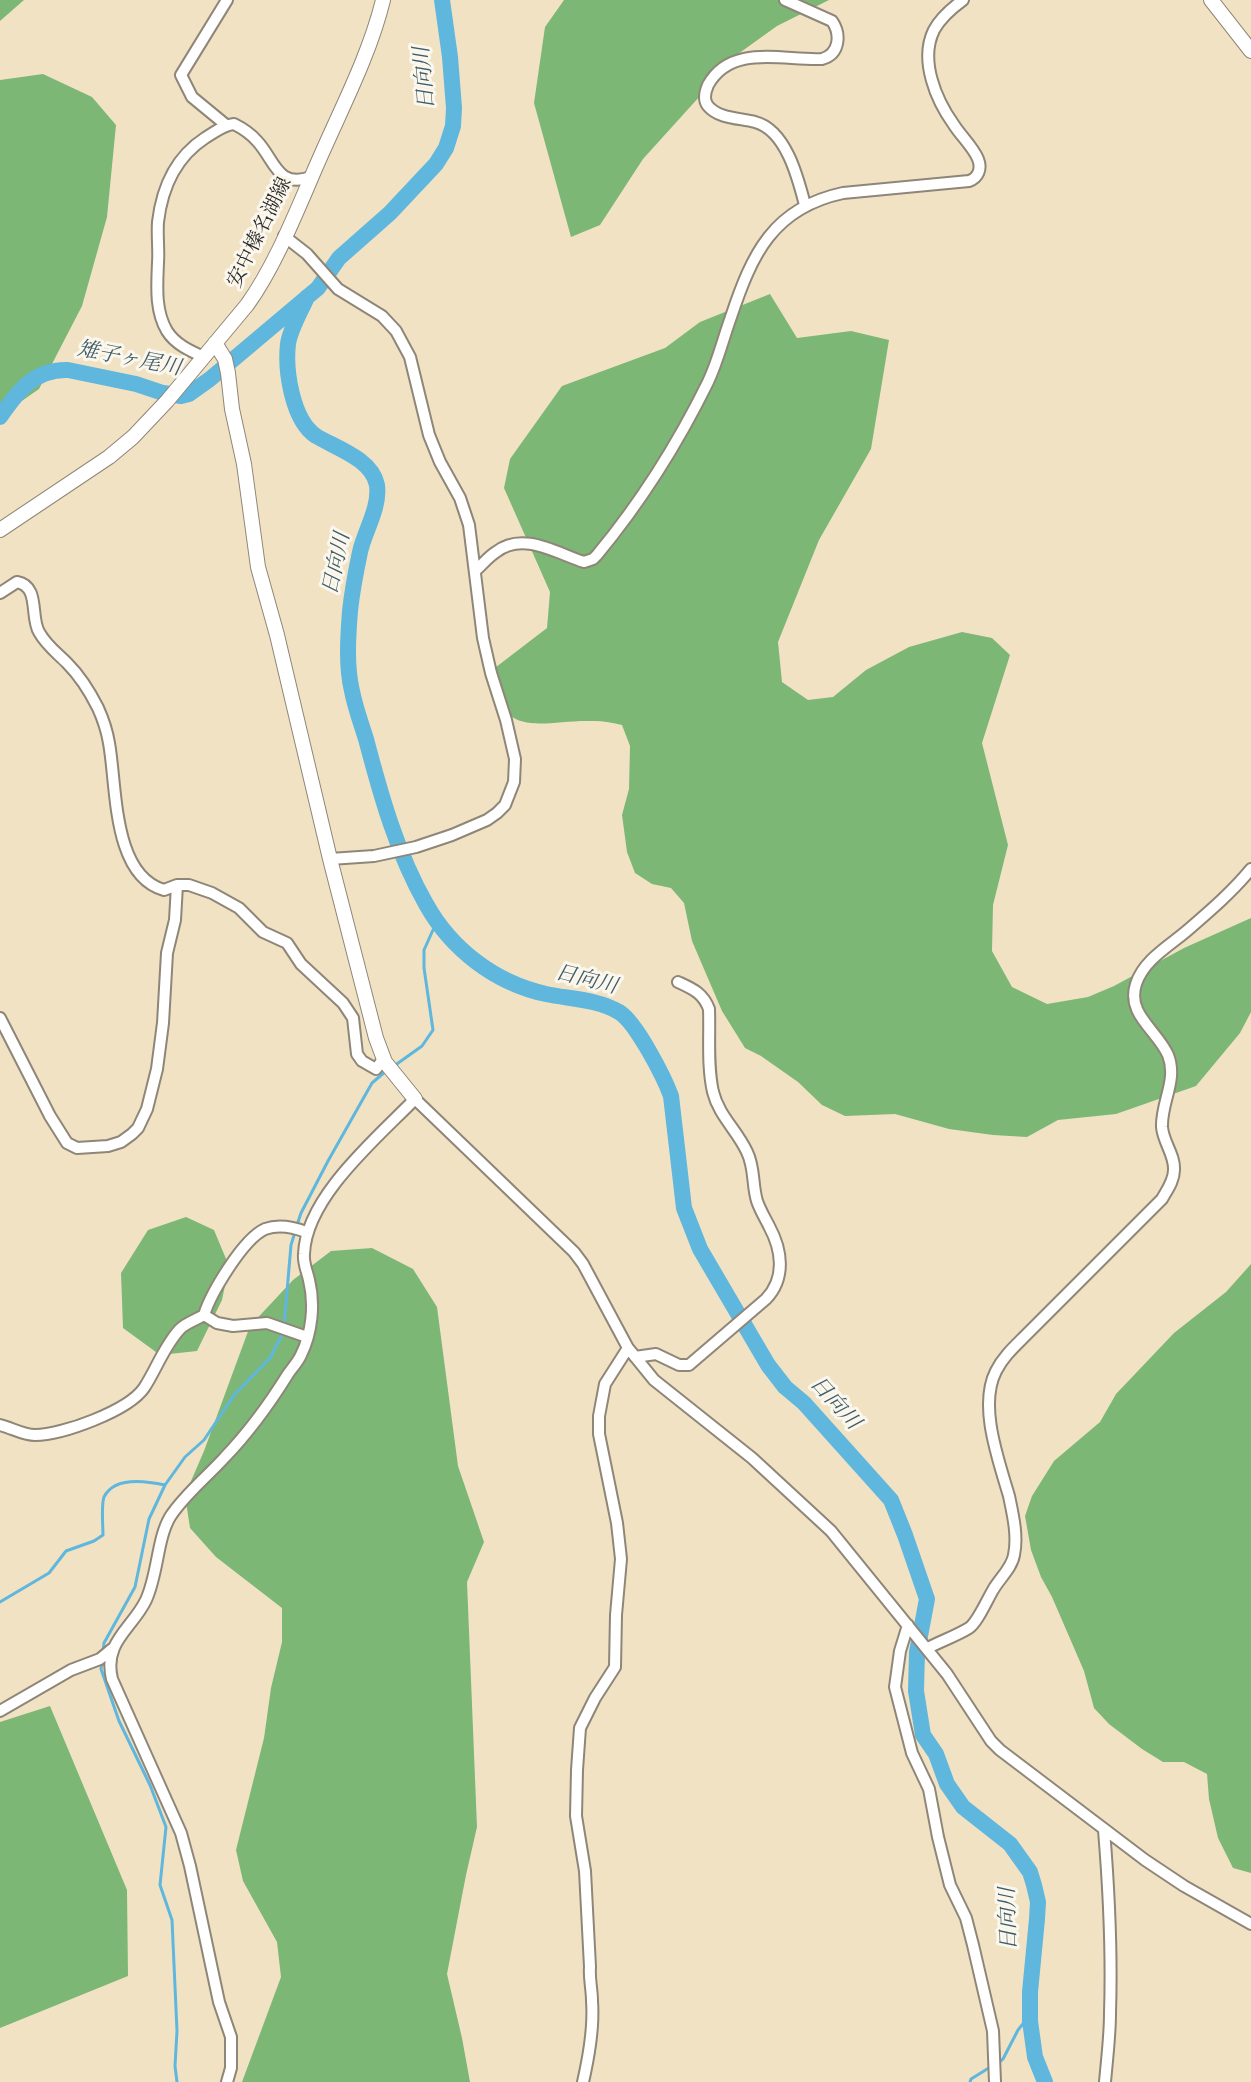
<!DOCTYPE html>
<meta charset="utf-8">
<style>
body{margin:0}
canvas{display:block;background:#f1e2c4}
</style>
<canvas width="1251" height="2082"></canvas>
<script>
const ctx = document.querySelector('canvas').getContext('2d');
ctx.lineJoin = 'round';
function fill(path, color) {
  ctx.fillStyle = color;
  ctx.fill(path, 'evenodd');
}
function stroke(path, color, width, dash) {
  ctx.strokeStyle = color;
  ctx.lineWidth = width;
  ctx.lineCap = dash ? 'butt' : 'round';
  ctx.setLineDash(dash || []);
  ctx.stroke(path);
}
function write(font, color, halo, rows, align = 'center') {
  ctx.font = font + ' "IM FELL Double Pica","Noto Serif JP",serif';
  ctx.lineWidth = 6;
  ctx.setLineDash([]);
  ctx.textBaseline = 'middle';
  ctx.strokeStyle = halo;
  ctx.fillStyle = color;
  for (const [text, x, y, turn = 0] of rows) {
    ctx.save();
    ctx.translate(x, y);
    ctx.rotate((+turn || 0) * Math.PI / 180);
    ctx.textAlign = isNaN(turn) ? turn : align;
    if (halo) ctx.strokeText(text, 0, 0);
    ctx.fillText(text, 0, 0);
    ctx.restore();
  }
}
fill(new Path2D(`
 M0,0H24L0,21Z
 M564,0H829L777,26L738,54L643,159L600,225L571,237L534,103L545,27Z
 M43,74L92,97L116,125L107,217L82,306L39,389L0,416V80Z
 M770,294L797,338L851,331L889,340L871,449L819,540L778,642L782,682L808,700L833,697L866,670L909,647L962,632L992,638L1010,655L982,743L1008,845L993,905L992,951L1012,987L1047,1004L1088,997L1114,986L1184,948L1251,918V1012L1240,1033L1196,1086L1116,1114L1058,1120L1027,1137L993,1135L949,1129L895,1114L845,1116L822,1105L798,1082L761,1056L745,1048L722,1011L692,941L684,903L671,888L652,884L635,873L627,852L622,815L629,789L630,746L622,725C613,723 604,721 594,721C542,719 505,743 487,674L547,628L550,592L504,488L510,459L562,386L665,348L700,322Z
 M186,1217L214,1230L229,1266L222,1300L197,1351L160,1355L123,1328L121,1273L148,1230Z
 M372,1248L413,1269L437,1307L458,1466L484,1542L467,1582L477,1827L466,1875L447,1974L462,2038L470,2082H242L281,1977L277,1942L243,1881L236,1850L264,1738L271,1688L282,1642V1608L216,1557L190,1528L185,1495L204,1451L250,1326L293,1280L331,1251Z
 M1251,1264V1873L1233,1868L1218,1838L1209,1799L1207,1774L1184,1762H1163L1142,1749L1109,1724L1094,1708L1084,1671L1052,1597L1041,1577L1031,1550L1025,1516L1032,1496L1054,1461L1100,1422L1116,1394L1174,1333L1226,1292Z
 M50,1706L127,1890L128,1976L0,2028V1722Z`), '#7db776');
stroke(new Path2D(`
 M394,1066L422,1046L433,1030L424,968V950L437,921
 M297,1225L301,1213L328,1161L372,1083L386,1071
 M284,1326L291,1245L295,1232
 M0,1602L49,1573L66,1551L94,1541L103,1535C103,1526 101,1505 104,1497C114,1476 147,1481 165,1485
 M103,1652L104,1643L135,1587L149,1519L165,1485L185,1457L204,1440L234,1395L270,1358L283,1333
 M102,1662L101,1669L119,1721L150,1785L166,1827L160,1885L172,1920L177,2031L175,2066L177,2082
 M998,2063L1003,2059L1018,2030L1030,2015
 M970,2082L971,2079L992,2066`), '#60b7dd', 3);
stroke(new Path2D(`
 M307,297C301,311 290,329 288,344C285,370 292,420 316,436C336,448 372,459 377,485C380,508 365,530 360,552C356,571 352,592 350,611C348,637 346,666 352,691C355,707 361,723 366,739C381,796 397,853 426,904C451,949 495,983 546,994C570,999 597,999 619,1012C636,1022 664,1077 671,1096L684,1208L700,1249L768,1365L785,1387L804,1403L891,1500L905,1535L927,1599L917,1652L916,1691L923,1735L936,1754L947,1784L963,1807L1010,1844L1030,1872L1034,1885L1038,1902L1037,1919L1030,1992V2021L1035,2057L1045,2082
 M0,417C18,391 34,369 68,370L136,384L163,393L181,396L189,394L210,379L318,288L339,258L390,213L436,164L446,148L453,126L454,108L450,57L442,0`), '#60b7dd', 16);
const street = new Path2D(`
 M785,0L832,21C841,34 840,54 822,59C784,61 731,43 708,85C705,92 703,100 708,106C719,119 740,118 755,122C786,130 798,178 805,205
 M226,125L192,97L181,75L227,0
 M284,236L307,254L338,289L382,316L396,331L410,357L429,435L440,462L460,498L469,525L483,638L491,673L506,720L515,759L514,782L505,805L497,813L487,820L452,835L416,847L374,856L330,859
 M204,357C190,351 175,344 167,331C155,311 157,286 158,263C159,250 157,236 158,222C162,188 176,157 205,138C215,132 223,125 234,124C242,128 251,134 257,141C275,160 277,189 311,177
 M475,571C482,565 488,557 496,552C523,531 556,553 584,562L593,559L597,555C641,502 678,443 708,382C718,361 723,339 731,317C752,254 773,208 843,193L969,181C978,178 982,169 978,159C973,147 961,136 954,125C936,100 919,60 934,30C941,17 952,8 963,0
 M0,593L17,582C40,586 30,617 39,632C46,645 57,653 67,663C80,676 90,692 98,708C103,719 107,731 109,743C117,787 112,875 164,890L177,885H189L212,893L239,908L263,932L287,943L301,964L343,1003L353,1018L357,1054L362,1061L376,1069L384,1058
 M0,1018L50,1116L67,1143L77,1148L108,1146L121,1142L132,1134L138,1128L147,1109L157,1069L163,1023L167,953L175,920L177,885
 M204,1315L217,1323L233,1326L267,1323L307,1337
 M635,1357L656,1354L679,1365H689L766,1299C786,1278 782,1250 769,1226C765,1218 760,1210 757,1201C752,1185 755,1168 747,1152C737,1130 719,1116 713,1092C707,1065 710,1036 709,1009C703,993 693,989 678,982
 M0,1425C12,1428 23,1435 35,1435C62,1435 128,1411 144,1388C156,1370 164,1346 180,1329C186,1323 196,1320 204,1315C211,1293 243,1239 265,1229C279,1224 293,1227 306,1232
 M908,1625L900,1651L895,1687L912,1753L929,1789L938,1837L950,1885L966,1918L973,1945L993,2031L995,2082
 M928,1648C941,1641 956,1636 969,1628C977,1623 987,1600 993,1590C999,1579 1012,1568 1014,1555C1018,1536 1013,1515 1009,1496C999,1461 978,1406 996,1371C1003,1357 1014,1347 1025,1336L1162,1199C1167,1190 1174,1181 1174,1170C1175,1155 1163,1142 1162,1127C1161,1102 1178,1080 1168,1055C1157,1030 1126,1014 1136,984C1144,959 1171,945 1189,929C1211,910 1233,891 1251,869
 M0,1711L71,1670L100,1659L112,1649
 M1104,1830C1109,1891 1112,1952 1110,2013C1110,2036 1107,2059 1105,2082
 M227,2082L231,2068V2037L219,2002L190,1866L181,1833L112,1679C103,1642 132,1629 146,1600C158,1574 157,1539 170,1517C184,1495 208,1476 225,1457C249,1432 270,1403 288,1374C292,1368 298,1362 301,1355C312,1333 315,1304 309,1280C307,1271 303,1263 304,1254C306,1197 377,1138 415,1099L574,1252L583,1264L628,1348L654,1380L752,1458L831,1531L947,1674L991,1741L1000,1750L1145,1860L1184,1886L1251,1924
 M583,2082C589,2056 594,2027 592,2001C592,1989 589,1979 590,1967L585,1871L576,1816L577,1770L580,1728L595,1698L615,1667L616,1615L621,1559L617,1523L599,1434V1416L605,1384L628,1348`);
const secondary = new Path2D(`
 M1211,0L1251,51
 M215,343L225,359L228,373L232,409L244,464L258,567L277,635L330,859L376,1038L385,1062L415,1099
 M0,530L109,457L133,437L167,401L247,305C278,262 300,202 322,153C344,103 370,53 383,0`);
stroke(street, '#8e8678', 14);
stroke(secondary, '#8e8678', 16);
stroke(street, '#fff', 10);
stroke(secondary, '#fff', 14);
write('20px', '#2b2b2b', '#fbf7ec', [
 ["安中榛名湖線",261,233,-64]
]);
write('italic 21px', '#3e5c69', '#fbf7ec', [
 ["日向川",426,78,-95],
 ["雉子ヶ尾川",129,360,11],
 ["日向川",338,564,-78],
 ["日向川",586,981,14],
 ["日向川",834,1404,48],
 ["日向川",1010,1919,-92]
]);
</script>
